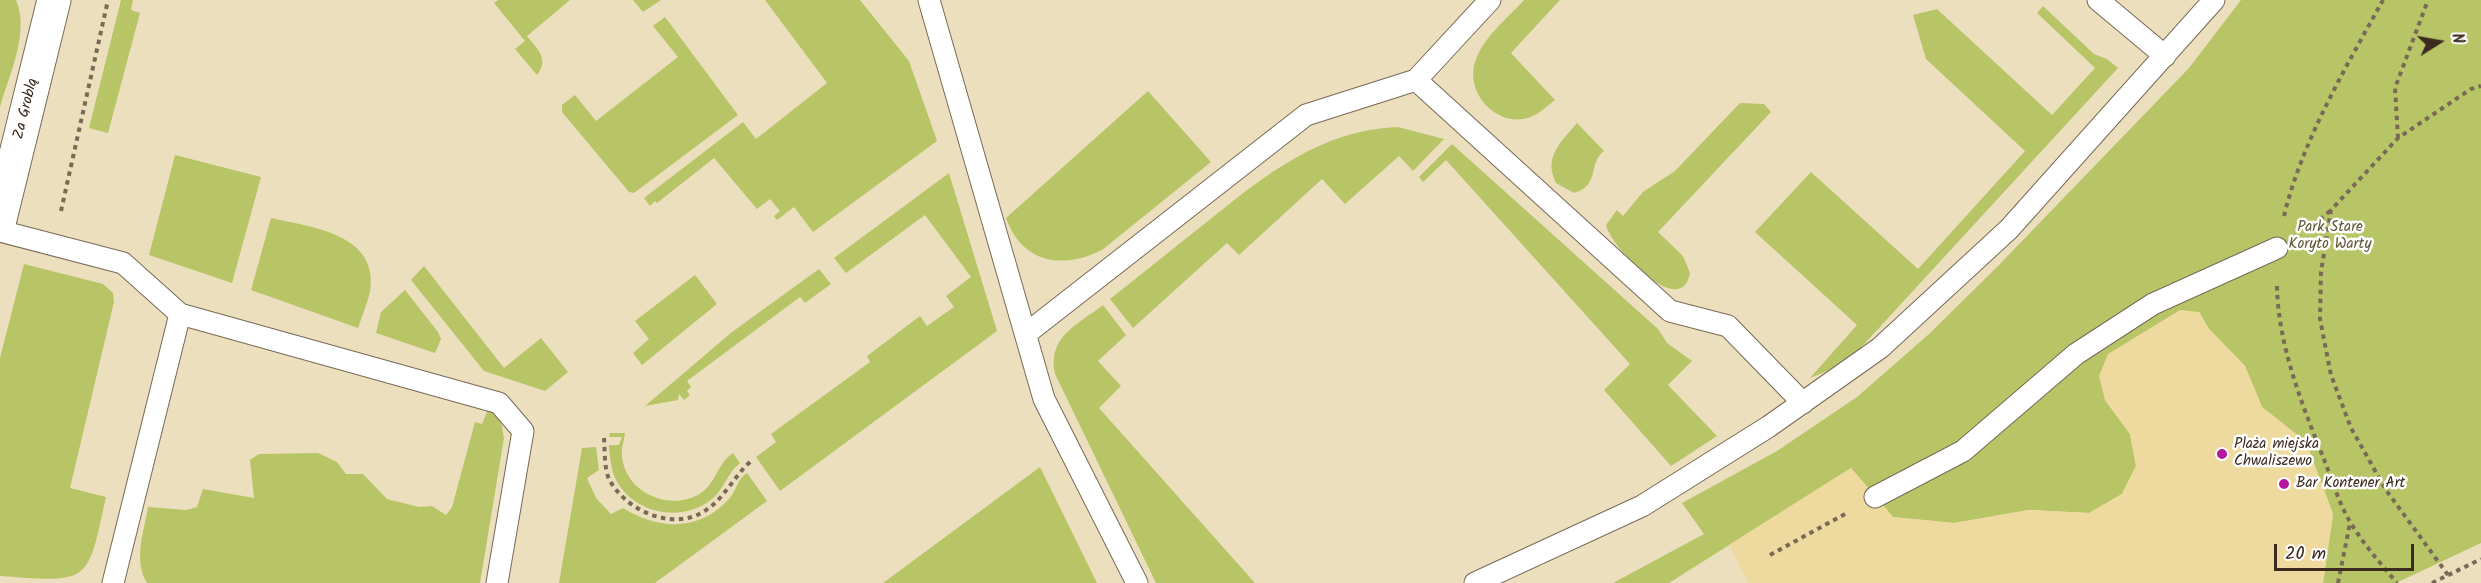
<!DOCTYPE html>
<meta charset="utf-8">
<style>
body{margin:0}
#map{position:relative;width:2481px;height:583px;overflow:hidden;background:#ecdfbe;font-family:Kalam,sans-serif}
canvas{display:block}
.north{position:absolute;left:2409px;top:12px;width:60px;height:60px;-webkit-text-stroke:4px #fff;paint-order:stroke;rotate:79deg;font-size:16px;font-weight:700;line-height:24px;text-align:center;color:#3b2a1e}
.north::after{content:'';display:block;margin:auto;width:21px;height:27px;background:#3b2a1e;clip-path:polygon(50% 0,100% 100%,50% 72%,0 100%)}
.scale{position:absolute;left:2274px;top:544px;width:140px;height:27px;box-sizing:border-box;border:3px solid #3b2a1e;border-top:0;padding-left:8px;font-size:18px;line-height:21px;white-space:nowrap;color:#3b2a1e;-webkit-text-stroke:4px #fff;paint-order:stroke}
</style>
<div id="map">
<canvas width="2481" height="583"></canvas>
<div class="north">N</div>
<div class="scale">20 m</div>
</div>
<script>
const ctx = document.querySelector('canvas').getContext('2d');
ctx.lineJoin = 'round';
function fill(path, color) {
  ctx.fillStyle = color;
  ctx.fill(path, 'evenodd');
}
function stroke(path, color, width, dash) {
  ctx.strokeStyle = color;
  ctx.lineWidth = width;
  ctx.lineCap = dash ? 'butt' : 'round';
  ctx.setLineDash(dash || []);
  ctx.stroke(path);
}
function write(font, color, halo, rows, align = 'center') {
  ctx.font = font + ' Kalam,sans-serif';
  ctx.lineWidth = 5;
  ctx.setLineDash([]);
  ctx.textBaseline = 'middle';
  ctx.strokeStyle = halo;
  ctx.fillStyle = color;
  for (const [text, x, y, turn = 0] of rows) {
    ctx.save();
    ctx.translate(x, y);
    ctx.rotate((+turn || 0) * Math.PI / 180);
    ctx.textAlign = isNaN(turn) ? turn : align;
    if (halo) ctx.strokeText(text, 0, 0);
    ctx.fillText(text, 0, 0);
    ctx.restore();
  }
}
fill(new Path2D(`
 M0,0H16C30,32 9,75 0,107Z
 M121,0H133L131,10L140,13L108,133L89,128Z
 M498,0H570L527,36C537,49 550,59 537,75L515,49L525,41L494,3Z
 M633,0H661L643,12Z
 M765,0H860L909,61L937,141L813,232L794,207L777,220L774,216L780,211L770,199L757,209L714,158L657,203L655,201L650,206L644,198L743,122L756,139L827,83Z
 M1524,0H1560L1511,53L1555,100C1547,106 1538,115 1528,118C1496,127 1465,93 1475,62C1483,37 1508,18 1524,0Z
 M2241,0H2481V543L2396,583H2323L2333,514L2306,442L2262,407L2245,366L2209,329L2199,312L2105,400L2130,434L2136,466L2122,494L2089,513L2029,510L1954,523L1893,517L1851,468L1669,583H1613L1704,534L1682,503L1777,451L1857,397L1929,334L1998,266L2189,68Z
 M2043,6L2094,54L2107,59L2118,68L1855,354L1837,367L1810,378L1857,325L1755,232L1811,172L1918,269L2025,151L1926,59L1913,15L1937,9L2052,115L2095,68L2037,13Z
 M665,17L738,115L634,193L629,192L562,112V105L575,95L596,121L678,57L653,26Z
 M1148,91L1211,162L1102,250C1062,270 1022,263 1006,218Z
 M1740,103L1764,104L1771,112L1658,232L1683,256L1690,273C1681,322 1610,246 1606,225L1617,210L1623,216L1643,192L1675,171Z
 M1577,123L1604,151C1587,164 1601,185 1574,193L1556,183C1543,157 1561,142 1577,123Z
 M1398,127L1444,139L1413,171L1399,156L1345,204L1322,179L1239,255L1227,243L1133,328L1110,299C1143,273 1175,247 1208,221C1265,175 1321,130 1398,127Z
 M1452,144L1658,329L1667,343L1692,361L1668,385L1717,436L1671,466L1604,390L1630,364L1446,160L1423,182L1419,177Z
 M175,155L261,177L232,283L149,255Z
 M949,173L997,331L780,491L756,457L776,442L771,434L870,362L867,356L920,316L927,326L954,307L946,296L971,277L925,215L846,273L834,258Z
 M271,218C311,227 380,234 370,292C367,304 362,316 358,328L251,290Z
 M24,264L103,284L113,293L114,302L70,488L106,497C87,583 92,583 0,576V358Z
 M424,266L504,368L541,338L568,372L545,391L484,371L411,280Z
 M819,269L831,284L805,303L800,297L687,381L691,387L687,391L690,395L684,400L679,394L678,400L645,406L732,332Z
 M695,275L717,304L642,365L633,353L649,339L635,321Z
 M405,290L438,332L441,339L435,353L376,333L381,312Z
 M1103,305L1126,335L1098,361L1121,386L1099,408L1255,583H1156L1055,374C1047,337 1077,325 1103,305Z
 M489,407L501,421L504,438L480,583H147C133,560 144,532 148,507L186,510L197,507L203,489L254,498L250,460L259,454L318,453L337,462L346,474H363L387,499L419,507L432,506L446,515L452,507L475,422L482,424Z
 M610,433H625C624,441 621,449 622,457C626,492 667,511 698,495C716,485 717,463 733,453L740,463C727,473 725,488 712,499C684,522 639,515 619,485C611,473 610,459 609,445H619L622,437H609Z
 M596,447L599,470L587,478L596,498L611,514L623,508C658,530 699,532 729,499C737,490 737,479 747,473L767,501L655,583H559L582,448Z
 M1040,467L1097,583H883Z`), '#b7c567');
fill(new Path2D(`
 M2180,310L2199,312L2209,329L2245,366L2262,407L2306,442L2333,514L2323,583H1748L1729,545L1851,468L1893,517L1954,523L2029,510L2089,513L2122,494L2136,466L2130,434L2105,400L2099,376L2108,354Z`), '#eeda9e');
const service = new Path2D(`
 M929,0L1044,399L1137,583
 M2098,0L2165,56
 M1416,80L1490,0
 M0,231L123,263L180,314L499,403L523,431L497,583
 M1027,333L1306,115L1416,80L1670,311L1728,326L1803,403
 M1875,497L1963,451L2076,354L2153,304L2277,248
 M113,583L180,314
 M1475,583L1642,506L1768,427L1880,348L2009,229L2214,0`);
const minor = new Path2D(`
 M0,219L54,0`);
stroke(service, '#796956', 23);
stroke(minor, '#796956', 35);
stroke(new Path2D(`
 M2398,138L2395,88L2428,0
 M61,211L108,0
 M2284,216C2302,141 2346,67 2383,0
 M2306,231L2330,211
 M2277,286C2278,346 2303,407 2325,462C2333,483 2340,506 2352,525C2365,546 2381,564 2397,583
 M604,438C605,450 604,468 609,479C625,510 671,531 703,512C724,500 733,477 750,462
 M1770,555L1845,514
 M2448,575L2386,490L2351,428L2331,375L2320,319L2321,272L2331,210L2398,138L2471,89L2481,86
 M2338,583L2350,523
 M2432,583L2481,559`), '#796956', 4, [4.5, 4.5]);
stroke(service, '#fff', 21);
stroke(minor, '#fff', 33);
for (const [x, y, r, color] of [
 [2222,454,6,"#b5179e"],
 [2284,484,6,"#b5179e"]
]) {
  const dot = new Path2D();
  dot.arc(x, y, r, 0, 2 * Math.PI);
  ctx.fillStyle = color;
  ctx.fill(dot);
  stroke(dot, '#fff', 2);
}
write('15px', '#3b2a1e', '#fff', [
 ["Za Groblą",27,109,-76]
]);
write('15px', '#605834', '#fff', [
 ["Park Stare",2330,228],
 ["Koryto Warty",2330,245]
]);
write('15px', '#3b2a1e', '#fff', [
 ["Plaża miejska",2234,445],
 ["Chwaliszewo",2234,462],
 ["Bar Kontener Art",2296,484]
], 'left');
</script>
